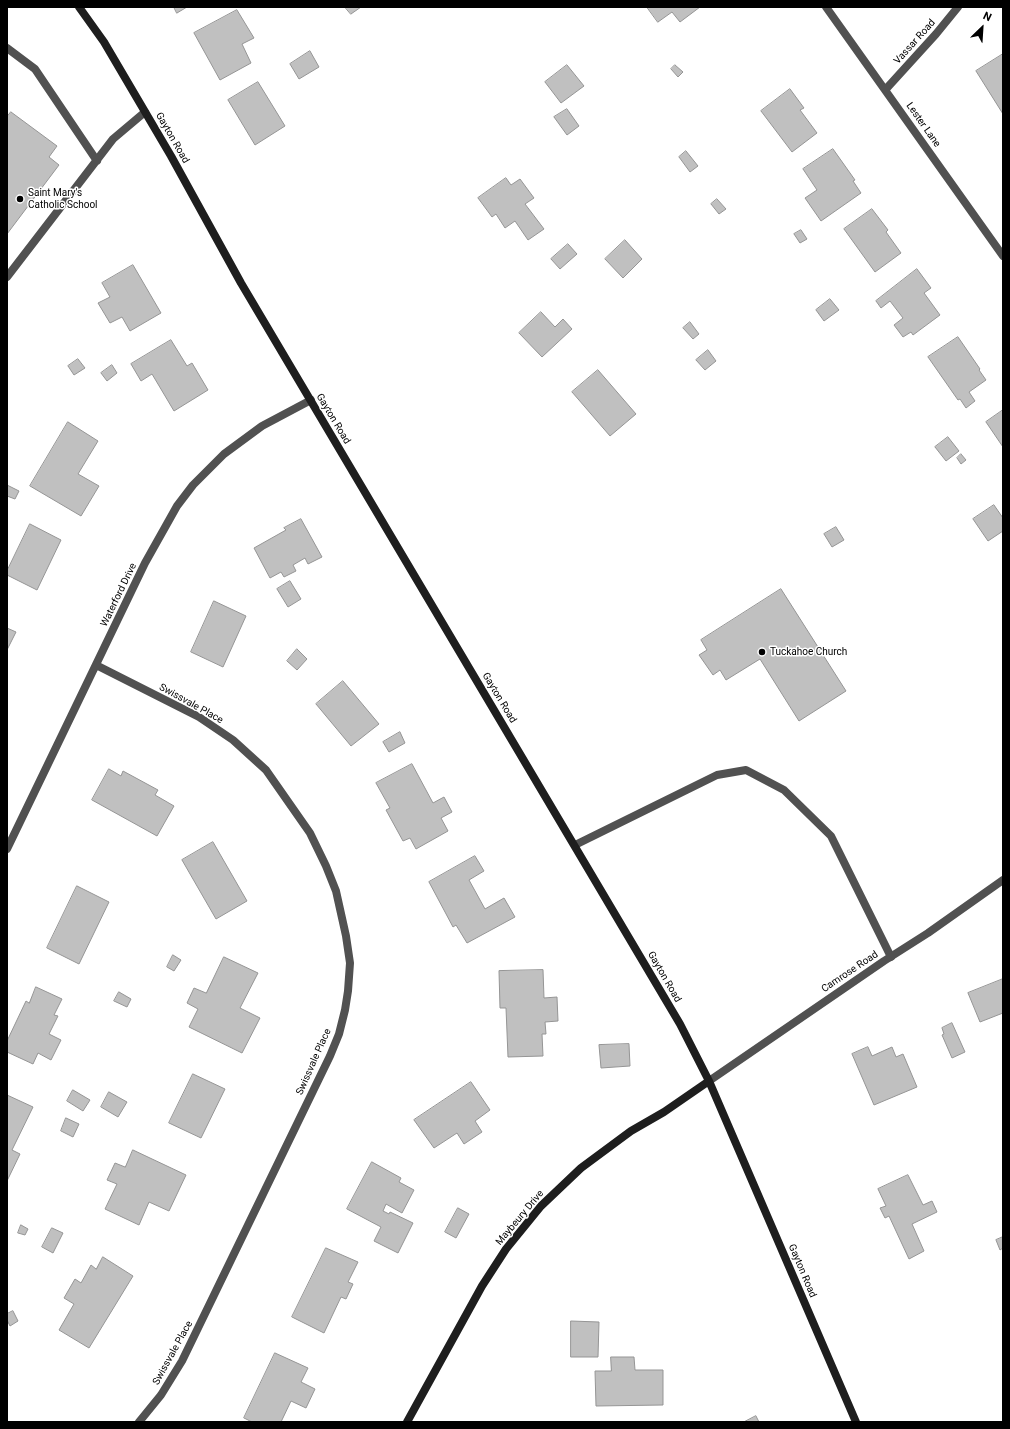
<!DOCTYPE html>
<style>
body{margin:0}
#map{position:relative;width:1010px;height:1429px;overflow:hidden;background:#fff;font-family:Roboto,sans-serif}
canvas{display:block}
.frame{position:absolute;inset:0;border:8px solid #000;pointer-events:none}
.north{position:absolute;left:962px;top:8px;width:40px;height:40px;-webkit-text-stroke:3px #fff;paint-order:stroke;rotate:25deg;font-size:11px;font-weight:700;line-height:16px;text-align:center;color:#000}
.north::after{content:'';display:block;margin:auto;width:14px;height:18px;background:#000;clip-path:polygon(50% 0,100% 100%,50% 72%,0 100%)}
</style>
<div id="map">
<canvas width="1010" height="1429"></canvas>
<div class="frame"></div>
<div class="north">N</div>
</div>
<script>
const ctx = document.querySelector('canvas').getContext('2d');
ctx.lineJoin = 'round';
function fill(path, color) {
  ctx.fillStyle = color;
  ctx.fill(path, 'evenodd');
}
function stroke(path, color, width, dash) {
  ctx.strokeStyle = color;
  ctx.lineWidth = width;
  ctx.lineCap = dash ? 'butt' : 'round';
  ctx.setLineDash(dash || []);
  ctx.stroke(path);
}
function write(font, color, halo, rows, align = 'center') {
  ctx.font = font + ' Roboto,sans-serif';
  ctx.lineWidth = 3;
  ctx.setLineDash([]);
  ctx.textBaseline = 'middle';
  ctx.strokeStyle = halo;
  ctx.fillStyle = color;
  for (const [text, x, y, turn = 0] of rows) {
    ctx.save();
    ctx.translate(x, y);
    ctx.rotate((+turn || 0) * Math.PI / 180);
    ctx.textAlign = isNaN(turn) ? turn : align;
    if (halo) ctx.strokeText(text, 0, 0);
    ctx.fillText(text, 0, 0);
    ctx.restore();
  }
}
const building = new Path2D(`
 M174,7H187L177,13Z
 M345,7H361L351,14Z
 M647,7H700L680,22L672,12L658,22Z
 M237,10L254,38L242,44L251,63L220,80L194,33Z
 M310,51L319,67L299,79L290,64Z
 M1003,54V114L976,71Z
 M567,65L584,86L561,103L545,82Z
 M675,65L683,72L678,77L671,69Z
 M258,82L285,126L255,145L228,100Z
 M790,89L804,108L800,110L817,133L792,152L761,111Z
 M567,109L579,126L567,135L554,117Z
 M11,112L57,146L49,157L59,165L7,234V117Z
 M833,149L855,180L853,181L861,193L821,221L805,198L817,190L803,169Z
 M686,151L698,166L690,172L679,157Z
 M506,178L511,185L520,179L534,198L525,204L544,229L528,240L515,221L505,228L496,214L492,217L478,198Z
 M717,199L726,209L719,214L711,204Z
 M872,209L888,230L886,232L901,253L875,272L844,229Z
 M801,230L807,239L800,243L794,234Z
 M625,240L642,259L623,278L605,259Z
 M568,244L577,254L560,269L551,259Z
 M133,265L161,313L130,331L122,317L110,323L98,303L110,297L102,283Z
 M917,269L931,288L924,293L940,315L913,335L911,332L903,337L894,325L903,318L890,301L881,308L876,301Z
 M830,299L839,310L824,321L816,310Z
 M541,312L555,327L563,319L572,329L542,357L519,333Z
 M690,322L699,334L693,339L683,328Z
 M958,337L980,369L979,370L986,380L969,392L975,401L966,408L960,399L958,400L928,357Z
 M171,340L187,366L192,363L208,390L174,411L152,374L141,381L131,364Z
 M708,350L716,361L705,370L696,360Z
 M78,359L85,368L74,375L68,366Z
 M112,365L117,373L107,381L101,373Z
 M598,370L636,414L610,436L572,392Z
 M1003,410V447L986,422Z
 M68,422L98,441L78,474L99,486L81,516L30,486Z
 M948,437L959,451L946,461L935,447Z
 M961,454L966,460L961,464L957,458Z
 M7,485L19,491L15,499L7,496Z
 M994,505L1003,518V531L988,541L973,519Z
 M301,519L322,557L308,564L305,558L293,565L296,571L284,577L281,572L270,578L254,548L286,530L284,528Z
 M30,524L61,540L37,590L7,575V571Z
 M836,527L844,540L832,547L824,534Z
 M290,581L301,599L288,607L277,589Z
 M781,589L846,691L799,721L760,659L726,680L720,670L713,675L699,655L707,650L701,640Z
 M214,601L246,616L223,667L191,652Z
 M7,628L16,632L7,650Z
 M297,649L307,659L297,670L287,661Z
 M343,681L379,724L351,746L316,704Z
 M400,732L405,743L389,752L383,742Z
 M412,764L433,803L444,797L452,812L441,818L448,831L416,849L410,838L403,841L386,810L390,808L376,783Z
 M109,769L121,776L123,771L158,790L155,795L174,806L157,836L92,800Z
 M213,842L247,901L216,919L182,860Z
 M475,856L484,871L469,880L485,909L504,898L515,917L467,943L456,925L453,927L429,882Z
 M77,886L109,902L79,964L47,948Z
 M173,955L181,960L174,971L167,967Z
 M224,957L258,973L240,1008L260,1018L242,1053L189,1027L198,1009L187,1003L194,988L206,993Z
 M543,970L544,998L557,997L558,1021L545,1022L546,1034H542L543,1056L508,1057L506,1008H500L499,971Z
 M1003,979V1013L980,1022L968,993Z
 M36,987L62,999L54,1015L58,1016L49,1034L61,1040L51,1060L38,1053L33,1064L7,1052V1041L26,1001L29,1003Z
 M119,992L131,999L127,1007L114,1001Z
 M952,1023L965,1052L952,1058L942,1035L944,1034L942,1028Z
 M629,1044L630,1066L601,1068L599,1045Z
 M868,1047L872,1056L892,1047L896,1057L903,1054L917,1087L874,1105L852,1054Z
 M193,1074L225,1089L201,1138L169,1123Z
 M471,1082L490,1110L475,1121L482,1132L464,1144L457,1133L434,1148L414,1120Z
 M73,1090L90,1100L83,1111L67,1101Z
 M109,1092L127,1102L118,1117L101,1107Z
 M7,1095L33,1107L12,1150L20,1154L7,1181Z
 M66,1118L79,1124L73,1137L61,1131Z
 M133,1150L186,1175L169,1211L149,1202L139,1225L105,1209L117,1184L107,1180L115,1163L125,1167Z
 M372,1162L401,1178L399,1182L414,1190L402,1213L386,1204L383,1211L389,1214L390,1212L413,1223L398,1253L374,1241L381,1227L347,1209Z
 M908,1175L923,1205L932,1201L937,1212L912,1224L924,1251L909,1259L889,1216L885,1218L880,1208L886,1206L878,1189Z
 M458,1208L469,1214L456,1238L445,1232Z
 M21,1225L28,1229L25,1235L18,1233Z
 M52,1228L63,1233L53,1253L42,1247Z
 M1003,1237V1248L1000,1250L996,1240Z
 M326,1248L358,1262L348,1282L353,1284L346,1299L341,1297L324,1333L292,1317Z
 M103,1257L133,1276L89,1348L59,1330L74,1304L64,1298L75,1279L81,1283L91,1265L96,1269Z
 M13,1311L18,1321L10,1326L7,1320V1314Z
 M571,1321L599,1322L598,1357H571Z
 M275,1353L308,1368L301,1382L315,1389L306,1408L291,1401L281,1422H252L244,1418Z
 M611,1357H634L635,1370H663V1405L596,1406L595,1371H611Z
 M756,1416L759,1422H744Z`);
fill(building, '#c0c0c0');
stroke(building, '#959595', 1);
stroke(new Path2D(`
 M7,48L35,69L97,161
 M7,277L113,139L145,112
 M575,845L717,775L746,770L784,790L831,836L891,957`), '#515151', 8);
stroke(new Path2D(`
 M826,7L1003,256
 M886,89L936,34L958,7
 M96,665L199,717L233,740L266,770L310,833L326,866L336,891L346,936L350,963L348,991L345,1010L339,1034L330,1056L182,1361L161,1395L139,1422
 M7,849L145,563L177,506L193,485L224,454L262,426L311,400
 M709,1081L884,961L928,933L1003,880`), '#515151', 8);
stroke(new Path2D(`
 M79,7L104,42L171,156L241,283L680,1024L709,1081L856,1422
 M407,1422L482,1286L506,1249L541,1206L581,1168L631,1131L664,1112L709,1081`), '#1e1e1e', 8);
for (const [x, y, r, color] of [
 [20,199,4,"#000"],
 [762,652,4,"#000"]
]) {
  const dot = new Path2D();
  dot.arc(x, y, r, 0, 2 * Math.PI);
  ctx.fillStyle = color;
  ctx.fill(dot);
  stroke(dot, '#fff', 1.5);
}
write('10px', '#000', '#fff', [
 ["Vassar Road",915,42,-48],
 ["Lester Lane",923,125,55],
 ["Gayton Road",172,138,60],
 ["Gayton Road",333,419,59],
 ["Waterford Drive",119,595,-64],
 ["Gayton Road",499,698,59],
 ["Swissvale Place",191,704,29],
 ["Camrose Road",850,972,-34],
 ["Gayton Road",664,977,60],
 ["Swissvale Place",314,1062,-66],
 ["Maybeury Drive",520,1218,-50],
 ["Gayton Road",802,1271,67],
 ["Swissvale Place",173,1353,-61]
]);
write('10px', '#000', '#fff', [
 ["Saint Mary's",28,193],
 ["Catholic School",28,205],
 ["Tuckahoe Church",770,652]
], 'left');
</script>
